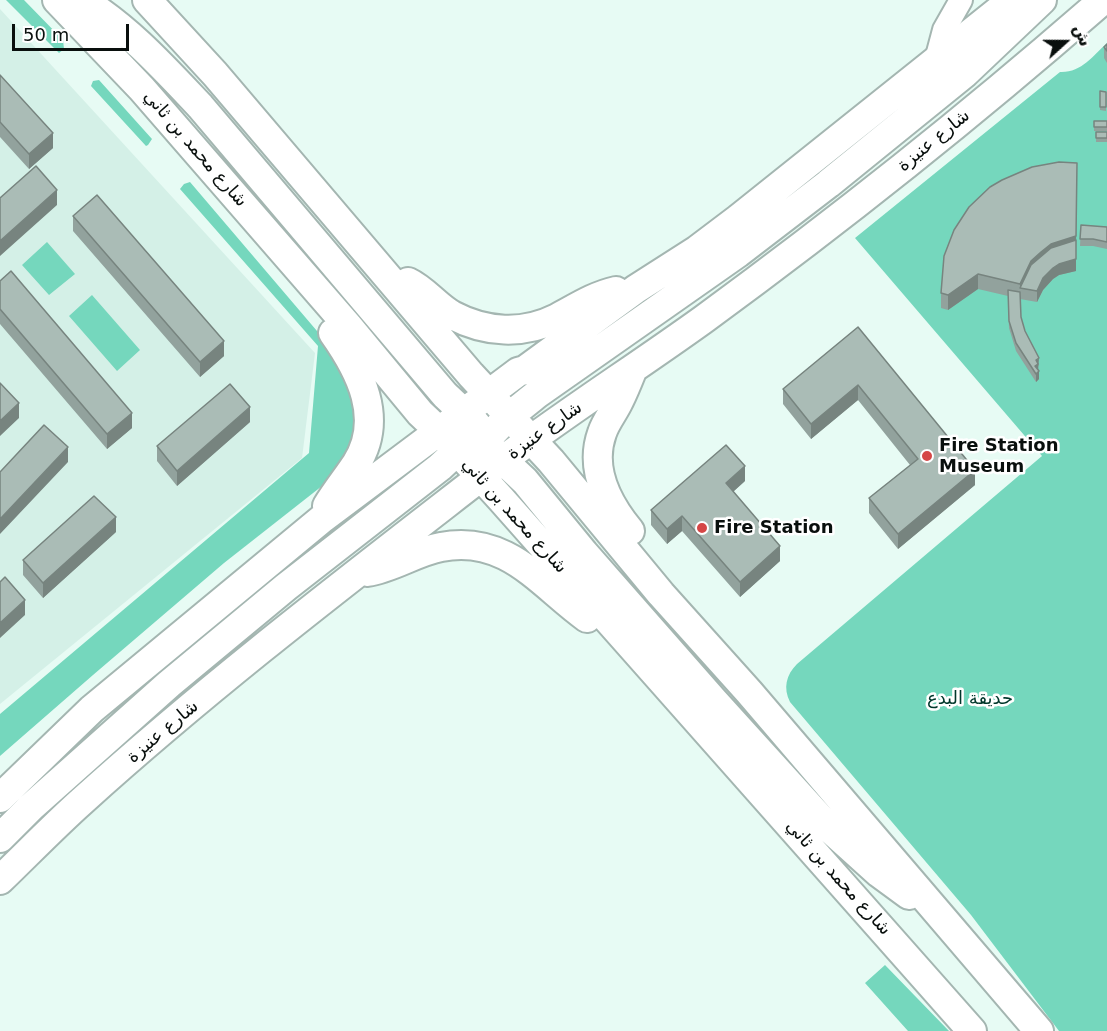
<!DOCTYPE html>
<meta charset="utf-8">
<style>
body{margin:0}
#map{position:relative;width:1107px;height:1031px;overflow:hidden;background:#e7fbf4;font-family:"DejaVu Sans","Noto Sans Arabic",sans-serif}
canvas{display:block}
.north{position:absolute;left:1035px;top:12px;width:60px;height:60px;-webkit-text-stroke:4px #fff;paint-order:stroke;rotate:69deg;font-size:16px;font-weight:700;line-height:24px;text-align:center;color:#090f0d}
.north::after{content:'';display:block;margin:auto;width:21px;height:27px;background:#090f0d;clip-path:polygon(50% 0,100% 100%,50% 72%,0 100%)}
.scale{position:absolute;left:12px;top:24px;width:117px;height:27px;box-sizing:border-box;border:3px solid #090f0d;border-top:0;padding-left:8px;font-size:18px;line-height:21px;white-space:nowrap;color:#090f0d;-webkit-text-stroke:4px #fff;paint-order:stroke}
</style>
<div id="map">
<canvas width="1107" height="1031"></canvas>
<div class="north">ش</div>
<div class="scale">50 m</div>
</div>
<script>
const ctx = document.querySelector('canvas').getContext('2d');
ctx.lineJoin = 'round';
function fill(path, color) {
  ctx.fillStyle = color;
  ctx.fill(path, 'evenodd');
}
function stroke(path, color, width, dash) {
  ctx.strokeStyle = color;
  ctx.lineWidth = width;
  ctx.lineCap = dash ? 'butt' : 'round';
  ctx.setLineDash(dash || []);
  ctx.stroke(path);
}
function write(font, color, halo, rows, align = 'center') {
  ctx.font = font + ' "DejaVu Sans","Noto Sans Arabic",sans-serif';
  ctx.lineWidth = 5;
  ctx.setLineDash([]);
  ctx.textBaseline = 'middle';
  ctx.strokeStyle = halo;
  ctx.fillStyle = color;
  for (const [text, x, y, turn = 0] of rows) {
    ctx.save();
    ctx.translate(x, y);
    ctx.rotate((+turn || 0) * Math.PI / 180);
    ctx.textAlign = isNaN(turn) ? turn : align;
    if (halo) ctx.strokeText(text, 0, 0);
    ctx.fillText(text, 0, 0);
    ctx.restore();
  }
}
fill(new Path2D(`
 M0,9L315,353L302,458L0,704Z`), '#d4f0e7');
fill(new Path2D(`
 M6,0H24L63,40L64,49L59,53Z
 M1107,43V1031H1059L971,915L790,702C783,688 786,675 797,664L1042,456L855,238L1060,72C1081,73 1093,56 1107,43Z
 M99,80L152,139L148,145L146,146L91,86L93,81Z
 M190,182L317,331L346,368L360,425L336,475L224,563L93,675L0,756V714L309,453L318,346L180,189L184,184Z
 M47,242L75,274L49,295L22,265Z
 M92,295L140,350L117,371L69,316Z
 M885,965L949,1031H908L865,983Z`), '#75d7bd');
const minor = new Path2D(`
 M936,60L944,30L961,0`);
const major = new Path2D(`
 M57,0L142,89L348,326L420,413L438,430L501,499L972,1031
 M82,0C127,27 164,68 200,106L445,395L476,424
 M147,0L215,74L471,375L551,461L661,594L749,692L1039,1031
 M408,282C425,290 436,306 452,315C486,333 523,335 557,318C576,308 594,296 616,291
 M490,448L525,481L584,553L713,700L828,827L879,873L909,895
 M479,477C471,440 512,415 537,394L738,253L828,184L965,73L1042,0
 M327,506C336,491 346,479 356,464C385,419 360,371 333,333
 M630,531C607,503 589,469 602,433C606,421 614,412 619,401C624,391 628,381 632,371
 M367,572C393,568 415,552 441,547C507,534 541,585 587,618
 M0,798L92,709L323,518L518,372L525,370L636,289L697,250L738,219L1012,0
 M0,838L31,807L169,684L286,587L440,467L469,440
 M0,880C27,854 54,826 82,801C208,687 344,583 478,479C551,422 629,373 704,319C842,218 975,112 1103,0`);
stroke(minor, '#a4b6b1', 26);
stroke(major, '#a4b6b1', 32);
stroke(minor, '#fff', 22);
stroke(major, '#fff', 28);
fill(new Path2D(`
 M1107,44V63L1104,58V47Z
 M0,75L53,148L29,169L0,137Z
 M1100,91L1106,92V111L1100,110Z
 M1094,121H1107V131H1094Z
 M1096,132H1107V142H1096Z
 M73,216L224,356L200,377L73,231Z
 M1081,225L1107,227V249L1093,246H1080Z
 M1076,243V271L1059,275L1053,279L1043,290L1037,302L1020,299L1021,317L1025,331L1039,365L1038,366L1039,379L1036,382L1016,351L1009,328L1008,296L978,289L948,310L941,308V293L944,256Z
 M0,281L132,428L107,449L0,324Z
 M858,327L975,485L898,549L869,513V498L910,465L858,400L811,439L783,404V389Z
 M250,422L177,486L157,461V446Z
 M745,481L733,492L780,561L740,597L682,531L667,544L651,525V510Z
 M116,532L43,598L23,575V560Z`), '#92a29d');
fill(new Path2D(`
 M53,133V148L29,169V154Z
 M1077,163L1076,251L1020,288V284Z
 M57,190V205L0,256V241Z
 M1076,259V271L1059,275L1053,279L1043,290L1037,302V291L1043,278L1053,268L1059,264Z
 M978,274V289L948,310V295Z
 M224,341V356L200,377V362Z
 M1039,358L1038,371L1035,374L1036,360Z
 M1039,371V379L1036,382V374Z
 M858,385V400L811,439V424Z
 M19,403V418L0,436V421Z
 M250,407V422L177,486V471Z
 M132,413V428L107,449V434Z
 M68,447V462L0,534V519Z
 M745,466V481L726,498V483Z
 M975,470V485L898,549V534Z
 M682,516V531L667,544V529Z
 M116,517V532L43,598V583Z
 M780,546V561L740,597V582Z
 M25,600V615L0,638V623Z`), '#77847f');
const building = new Path2D(`
 M1107,44V51L1104,47Z
 M0,75L53,133L29,154L0,122Z
 M1100,91L1106,92V107H1100Z
 M1094,121H1107V127H1094Z
 M1096,132H1107V138H1096Z
 M1059,162L1077,163L1076,236L1051,244L1041,252L1031,261L1020,284L978,274L948,295L941,293L944,256L954,230L969,207L990,187L1002,180L1032,167Z
 M36,166L57,190L0,241V198Z
 M97,195L224,341L200,362L73,216Z
 M1081,225L1107,227V242L1093,239H1080Z
 M1076,240V259L1059,264L1053,268L1043,278L1037,291L1020,288L1031,265L1051,248Z
 M11,271L132,413L107,434L0,309V281Z
 M1008,290L1020,292L1021,317L1025,331L1039,358L1036,360L1038,364L1035,366L1039,371L1036,374L1016,343L1009,321Z
 M858,327L975,470L898,534L869,498L918,459L858,385L811,424L783,389Z
 M0,383L19,403L0,421Z
 M230,384L250,407L177,471L157,446Z
 M44,425L68,447L0,519V472Z
 M726,445L745,466L726,483L780,546L740,582L682,516L667,529L651,510Z
 M94,496L116,517L43,583L23,560Z
 M5,577L25,600L0,623V582Z`);
fill(building, '#aabcb6');
stroke(building, '#77847f', 1.5);
for (const [x, y, r, color] of [
 [927,456,6,"#d54646"],
 [702,528,6,"#d54646"]
]) {
  const dot = new Path2D();
  dot.arc(x, y, r, 0, 2 * Math.PI);
  ctx.fillStyle = color;
  ctx.fill(dot);
  stroke(dot, '#fff', 2);
}
write('18px', '#090f0d', '#fff', [
 ["شارع عنيزة",934,141,-39],
 ["شارع محمد بن ثاني",195,149,49],
 ["شارع عنيزة",545,431,-35],
 ["شارع محمد بن ثاني",514,516,48],
 ["شارع عنيزة",163,732,-40],
 ["شارع محمد بن ثاني",838,878,48]
]);
write('bold 18px', '#090f0d', '#fff', [
 ["Fire Station",939,446],
 ["Museum",939,467],
 ["Fire Station",714,528]
], 'left');
write('18px', '#00372b', '#fff', [
 ["حديقة البدع",970,699]
]);
</script>
